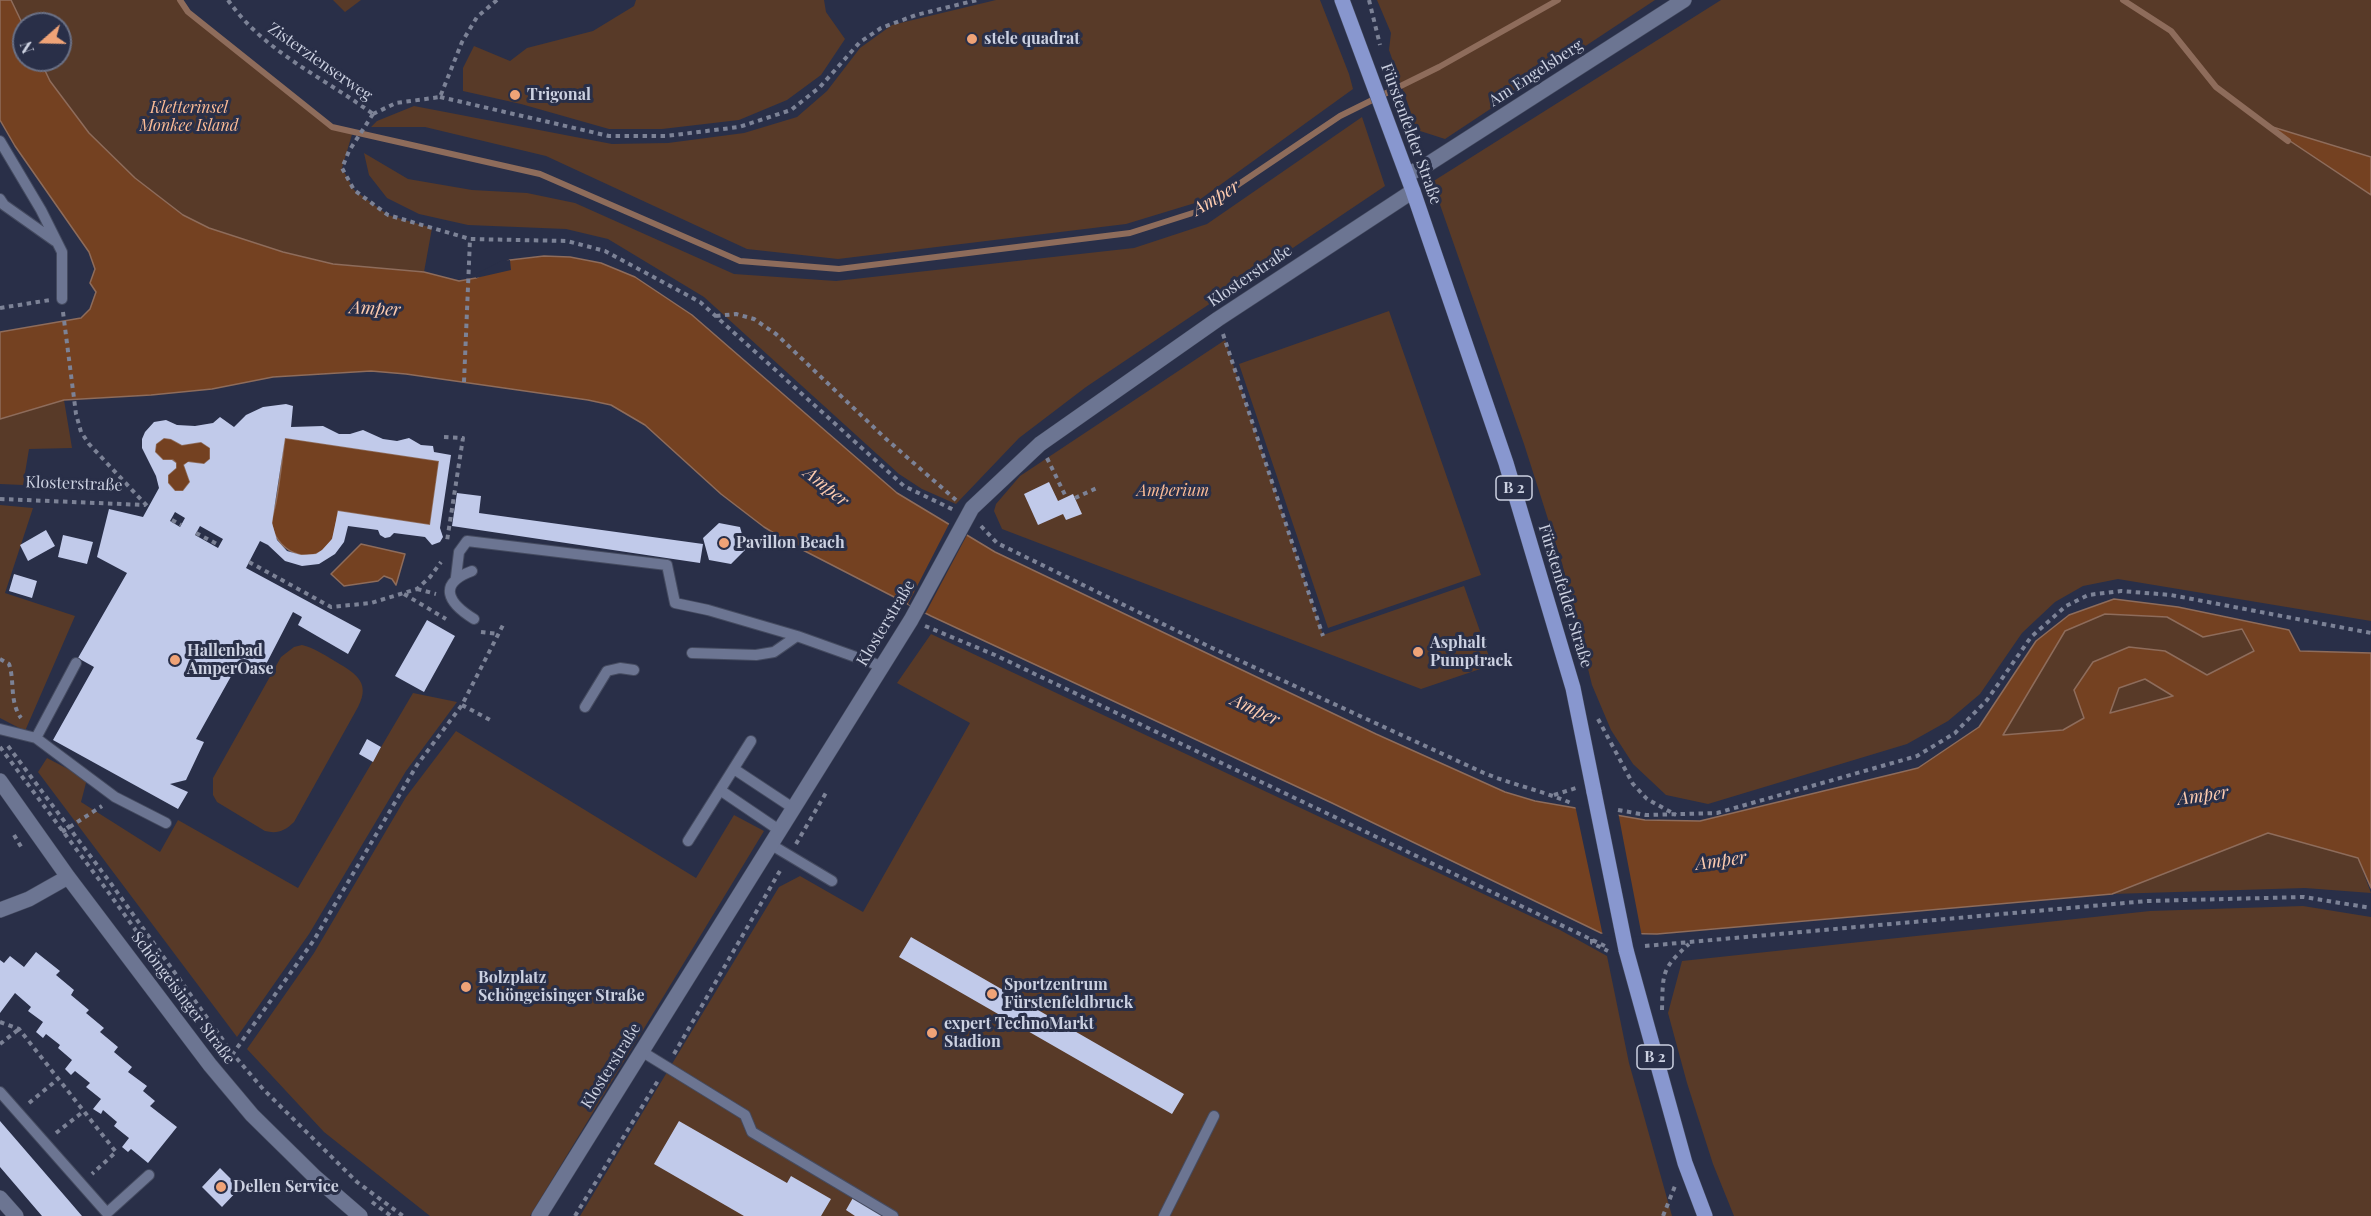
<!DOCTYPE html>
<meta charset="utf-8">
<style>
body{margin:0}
#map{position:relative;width:2371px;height:1216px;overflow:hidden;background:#292f48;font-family:"Playfair Display",serif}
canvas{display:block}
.north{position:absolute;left:12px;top:12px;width:60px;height:60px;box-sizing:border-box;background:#292f48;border:2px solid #6a7085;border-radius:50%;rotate:250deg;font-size:16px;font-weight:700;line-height:24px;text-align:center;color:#ccd1e1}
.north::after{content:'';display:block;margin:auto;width:21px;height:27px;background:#efa377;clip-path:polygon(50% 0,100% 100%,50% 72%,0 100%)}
</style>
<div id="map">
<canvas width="2371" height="1216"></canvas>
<div class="north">N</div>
</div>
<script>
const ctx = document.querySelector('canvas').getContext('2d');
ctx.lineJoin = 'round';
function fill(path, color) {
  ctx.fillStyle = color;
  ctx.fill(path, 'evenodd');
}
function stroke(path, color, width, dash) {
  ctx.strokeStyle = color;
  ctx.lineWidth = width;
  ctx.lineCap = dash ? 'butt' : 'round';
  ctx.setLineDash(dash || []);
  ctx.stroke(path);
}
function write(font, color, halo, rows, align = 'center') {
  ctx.font = font + ' "Playfair Display",serif';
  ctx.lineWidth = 6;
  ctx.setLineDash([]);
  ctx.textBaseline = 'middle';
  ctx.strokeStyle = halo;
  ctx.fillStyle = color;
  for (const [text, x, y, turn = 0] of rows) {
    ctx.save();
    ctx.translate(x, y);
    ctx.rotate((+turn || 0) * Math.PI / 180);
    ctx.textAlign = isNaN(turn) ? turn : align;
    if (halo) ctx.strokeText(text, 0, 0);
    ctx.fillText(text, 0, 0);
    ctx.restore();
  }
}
fill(new Path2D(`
 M11,0H180L188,12L332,127L353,131L342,168L354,190L388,215L432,228L424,272L333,264L283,252L209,228L183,215L135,178L89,133L50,81L40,60H60V24H24V27Z
 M333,0H361L345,12Z
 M636,0H824L826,12L845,39L821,75L787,100L739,120L662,129H609L521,104L463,91V68L474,46L510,61L527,48L593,31L634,6Z
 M996,0H1320L1349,74L1353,89L1195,203L1126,224L838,259L747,249L546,156L425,127H371L377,121L414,106L612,144L668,143L744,133L797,117L827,91L860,48L892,25Z
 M1377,0H1655L1445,139L1417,130L1389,50L1391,33Z
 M1721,0H2371V621L2118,579L2083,586L2055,602L2022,633L1980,694L1948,721L1907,744L1708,804L1666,795L1633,764L1611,730L1592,685L1562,563L1524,444L1432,182Z
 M1362,117L1385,186L1086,387L1019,438L956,504L922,489L899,474L704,297L608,239L566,229L468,225L419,214L387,198L369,175L364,153L408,179L472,190L527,193L575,203L734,274L836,281L1134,248L1207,224Z
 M1389,311L1481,575L1328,628L1239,364Z
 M1225,340L1323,635L1464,586L1492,665L1421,689L1002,529L994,511L996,504L1020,476Z
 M64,400L72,448L29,449L23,485L0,484V419Z
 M0,505L33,508L5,593L75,616L25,731L0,718Z
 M2105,614L2167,617L2203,637L2242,629L2255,652L2207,676L2165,651L2129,647L2084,718L2063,730L2003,735L2065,631Z
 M931,634L1560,930L1607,956L1629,1063L1672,1216H580L779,887L800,876L863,912L970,723L897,683Z
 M302,645C314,648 323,654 333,660C353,672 372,681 358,707L294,822C285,831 277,834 265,831L217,802L213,795V778L281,657L294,647Z
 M2145,679L2175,696L2110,713L2119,688Z
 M413,693L457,702L406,771L309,934L237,1037L38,772L47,758L87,779L81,802L160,852L178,820L298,888Z
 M456,731L696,878L734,815L764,831L530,1216H430L324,1132L247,1049L314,953L406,797Z
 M2268,833L2358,858L2371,893L2305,888L2112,894Z
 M2303,906L2371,917V1216H1734L1713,1164L1687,1083L1668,1013L1682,961L2150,911Z`), '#583a28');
const water = new Path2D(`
 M0,0H11L24,27V60H40L50,81L89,133L135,178L183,215L209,228L283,252L333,264L424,272L459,281L476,278L510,260L544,256L570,257L601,263L635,277L692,315L897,493L995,552L1376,734L1505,792L1535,801L1645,820L1700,821L1918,768L1979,727L2036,641L2069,615L2114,599L2178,607L2289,630L2300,651L2371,653V888L2358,858L2268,833L2112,894L1657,934L1601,933L1332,803L931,616L797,547L764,527L721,494L645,425L611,405L588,400L406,374L371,371L273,377L212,389L151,395L64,400L0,419V332L81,318L90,309L96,292L90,283L95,269L89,252L15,146L0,120ZM2105,614L2167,617L2203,637L2242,629L2254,651L2207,675L2165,651L2129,647L2093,662L2074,690L2084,718L2063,730L2003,735L2065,631ZM2145,679L2173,696L2110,713L2119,688Z
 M2266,125L2371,157V195Z
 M164,438L171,439L182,445L201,442L210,448V459L204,464L189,462L184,465L190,482L183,491H175L168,483V475L176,468V463L173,460H163L155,452L156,444Z
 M285,438L439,461L430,525L338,511C337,520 336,531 333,538C318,569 277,555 272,525C271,518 275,509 276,502C280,481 282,459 285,438Z
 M361,544L405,554L396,585L392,579L384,576L378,581L344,586L331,574Z`);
fill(water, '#744121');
stroke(water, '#8e6c5b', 1.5);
fill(new Path2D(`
 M510,260L511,270L476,278V274L501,261Z
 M950,522L968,533L925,614L908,604Z
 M1575,805L1618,812L1642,937L1603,936Z`), '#292f48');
stroke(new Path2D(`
 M180,0L188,12L332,127L540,174L740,261L839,269L1130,233L1199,211L1340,116L1439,67L1558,0
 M2123,0L2171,31L2216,87L2288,141`), '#8e6c5b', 6);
fill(new Path2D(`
 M286,404L293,406L291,427L323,426L339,434H350L363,430L383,439L397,441L409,438L421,445L433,446L434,452L451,455L440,528L443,537L440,542L432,545L425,537L394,533L390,537L385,538L380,535L378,530L348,526L344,542L335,554L319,564L302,566L285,561L268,545L260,541L246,568L361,630L348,654L298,625L302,617L293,612L261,674L239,662L196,739L204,742L186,780L170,784L188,792L178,809L53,740L94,667L78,658L127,573L97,557L109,509L143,517L159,488L156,476L142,448V439L145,432L154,422L166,420L177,425L195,426L213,423L220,417L234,427L246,415L263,407ZM164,438L171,439L182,445L201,442L210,448V459L204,464L188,462L184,465L190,482L183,491H175L168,483V475L176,468V463L172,460H163L155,452L156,444ZM285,438L439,461L430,525L338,511L332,539L322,550L316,554L301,555L287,551L277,540L272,523ZM175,512L185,518L180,527L170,521ZM200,526L223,539L218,548L195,535Z
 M1049,482L1058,501L1073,494L1082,514L1066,520L1063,514L1038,525L1024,494Z
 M457,493L481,496L479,513L703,544L700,563L452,526Z
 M719,523L740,527L746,549L731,564L709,560L703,538Z
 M46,530L55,546L28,561L20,545Z
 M63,535L93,542L87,564L58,557Z
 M14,574L37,581L32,598L9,591Z
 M427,620L455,636L424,692L395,676Z
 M367,739L381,747L373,762L359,754Z
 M911,937L1184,1094L1172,1114L899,957Z
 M36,952L60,971L56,975L74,990L71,995L89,1010L86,1013L104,1028L100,1032L118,1047L114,1052L132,1067L128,1072L147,1086L143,1091L155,1101L150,1106L177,1127L148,1163L131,1149L128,1152L122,1147L129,1138L114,1126L117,1122L103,1110L101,1114L93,1109L101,1099L86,1087L90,1083L75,1071L71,1075L65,1069L72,1060L58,1048L60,1045L46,1034L43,1038L36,1032L43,1022L28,1011L31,1007L15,993L0,1013V960L4,963L10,956L24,967Z
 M0,1121L70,1202L82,1216H42L0,1167Z
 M679,1121L787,1183L791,1176L831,1199L821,1216H744L654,1164Z
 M220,1168L240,1188L222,1207L202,1187Z
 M854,1196L889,1216H855L846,1210Z`), '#c1caea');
const service = new Path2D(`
 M0,141L41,210L62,252V299
 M0,199L4,205L55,241
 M472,571C437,584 448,603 474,619
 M456,577L459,552L467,541L667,565L675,603L708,610L797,636L774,652L756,655L692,653
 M797,636L881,666
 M585,707L607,671L620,668L634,670
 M0,729L36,738L115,797L166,823
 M36,738L76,663
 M734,769L793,808
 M720,790L779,830
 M688,841L751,741
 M770,844L832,881
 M641,1051L745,1115L752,1132L893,1216
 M0,1092L107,1213L149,1175
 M1164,1216L1214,1116`);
const minor = new Path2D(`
 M1407,174L1422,168L1684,0
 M0,1198L16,1216
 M539,1216L911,620L972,508L1040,444L1218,319L1413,191`);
const tertiary = new Path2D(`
 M0,781L68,877L210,1065L252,1115L315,1177L360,1216
 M0,910L29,899L68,877`);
const primary = new Path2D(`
 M1342,0L1413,191L1506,463L1573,688L1594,792
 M1626,950L1685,1163L1705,1216`);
stroke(service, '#454b60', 12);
stroke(minor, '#454b60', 16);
stroke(tertiary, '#454b60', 16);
stroke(primary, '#454b60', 16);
stroke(new Path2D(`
 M228,0C264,52 323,77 373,114
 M1369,0L1380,45
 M440,97L609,136H666L739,127L791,110L820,87L860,42L881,28L916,15L977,0
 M373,114L349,151L342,168L354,190L388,215L470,239L567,241L605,251L700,302L904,486L954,510
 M373,114L396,103L440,97L462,42L477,17L497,0
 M0,308L50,300
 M63,312L76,414L81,432L89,444L148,507
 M716,316L736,314L754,319L776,334L885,438L956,500
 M1223,334L1323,636
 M464,382L470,239
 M444,437L463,438L447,541
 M1047,458L1066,497
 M1075,498L1097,488
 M0,499L145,505
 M172,520L181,525
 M981,526L997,543L1210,647L1484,773C1513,785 1544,791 1573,804
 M196,533L219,545
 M249,562L331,607L371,603L417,589L430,577L441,562
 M417,589L436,594
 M404,594L446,619
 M925,626L995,655L1605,946
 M481,632L498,634
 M0,659L9,664C15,681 9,701 21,718
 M462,705L492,721
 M1598,719L1633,784L1647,799L1676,815
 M8,746L112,885L233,1054L263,1089L357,1182L403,1216
 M0,747L106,889L189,1004
 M1554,795L1576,788
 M1618,810L1646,815L1717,813L1917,756L1955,733L1987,700L2031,637L2066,606L2088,595L2121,591L2171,595L2371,633
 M62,832L102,806
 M14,835L23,850
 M796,844L827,791
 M1592,939V943L1608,951
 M1645,946L2147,901L2304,897L2371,908
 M1662,1010C1663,973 1661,969 1689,944
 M0,1022L19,1029L116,1152L92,1174
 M0,1044L19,1029
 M674,1054L781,869
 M232,1055L314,940L417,765L462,705L503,625
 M29,1103L58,1079
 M56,1133L84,1111
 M372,1202L391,1216
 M575,1216L659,1079
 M1663,1216L1675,1186`), '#7c8296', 4, [4.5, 4.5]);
stroke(service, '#6c7592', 10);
stroke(minor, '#6c7592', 15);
stroke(tertiary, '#6c7592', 15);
stroke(primary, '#8897cf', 15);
const primaryBridge = new Path2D(`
 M1594,792L1626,950`);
stroke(primaryBridge, '#454b60', 16, []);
stroke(primaryBridge, '#8897cf', 15);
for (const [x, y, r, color] of [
 [972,39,6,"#efa377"],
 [515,95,6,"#efa377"],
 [724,543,6,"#efa377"],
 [1418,652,6,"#efa377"],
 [175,660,6,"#efa377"],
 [466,987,6,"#efa377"],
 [992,994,6,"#efa377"],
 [932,1033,6,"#efa377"],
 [221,1187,6,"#efa377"]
]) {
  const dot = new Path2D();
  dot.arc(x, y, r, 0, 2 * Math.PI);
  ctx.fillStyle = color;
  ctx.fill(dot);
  stroke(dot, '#292f48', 2);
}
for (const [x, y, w] of [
 [1514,488,36],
 [1655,1057,36]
]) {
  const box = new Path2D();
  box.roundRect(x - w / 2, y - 12, w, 24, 4.5);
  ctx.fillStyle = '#292f48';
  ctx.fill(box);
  stroke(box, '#ccd1e1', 1.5);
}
write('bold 15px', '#ccd1e1', null, [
 ["B 2",1514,488],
 ["B 2",1655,1057]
]);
write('bold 16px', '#ccd1e1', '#292f48', [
 ["stele quadrat",984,39],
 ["Trigonal",527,95],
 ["Pavillon Beach",736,543],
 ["Asphalt",1430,643],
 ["Pumptrack",1430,661],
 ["Hallenbad",187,651],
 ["AmperOase",187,669],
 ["Bolzplatz",478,978],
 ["Schöngeisinger Straße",478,996],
 ["Sportzentrum",1004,985],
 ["Fürstenfeldbruck",1004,1003],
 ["expert TechnoMarkt",944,1024],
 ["Stadion",944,1042],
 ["Dellen Service",233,1187]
], 'left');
write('16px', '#ccd1e1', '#292f48', [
 ["Zisterzienserweg",320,62,35],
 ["Am Engelsberg",1536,73,-33],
 ["Fürstenfelder Straße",1411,134,70],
 ["Klosterstraße",1250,276,-34],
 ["Klosterstraße",74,484,2],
 ["Fürstenfelder Straße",1565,596,73],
 ["Klosterstraße",886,623,-59],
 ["Schöngeisinger Straße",183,998,53],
 ["Klosterstraße",611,1066,-58]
]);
write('italic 16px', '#fdbc96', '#292f48', [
 ["Kletterinsel",189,108],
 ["Monkee Island",189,126],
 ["Amperium",1173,491]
]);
write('italic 18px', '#feccb0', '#292f48', [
 ["Amper",1216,198,-31],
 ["Amper",375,309,3],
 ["Amper",826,487,39],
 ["Amper",1255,710,25],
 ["Amper",2203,796,-8],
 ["Amper",1721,861,-8]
]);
</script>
